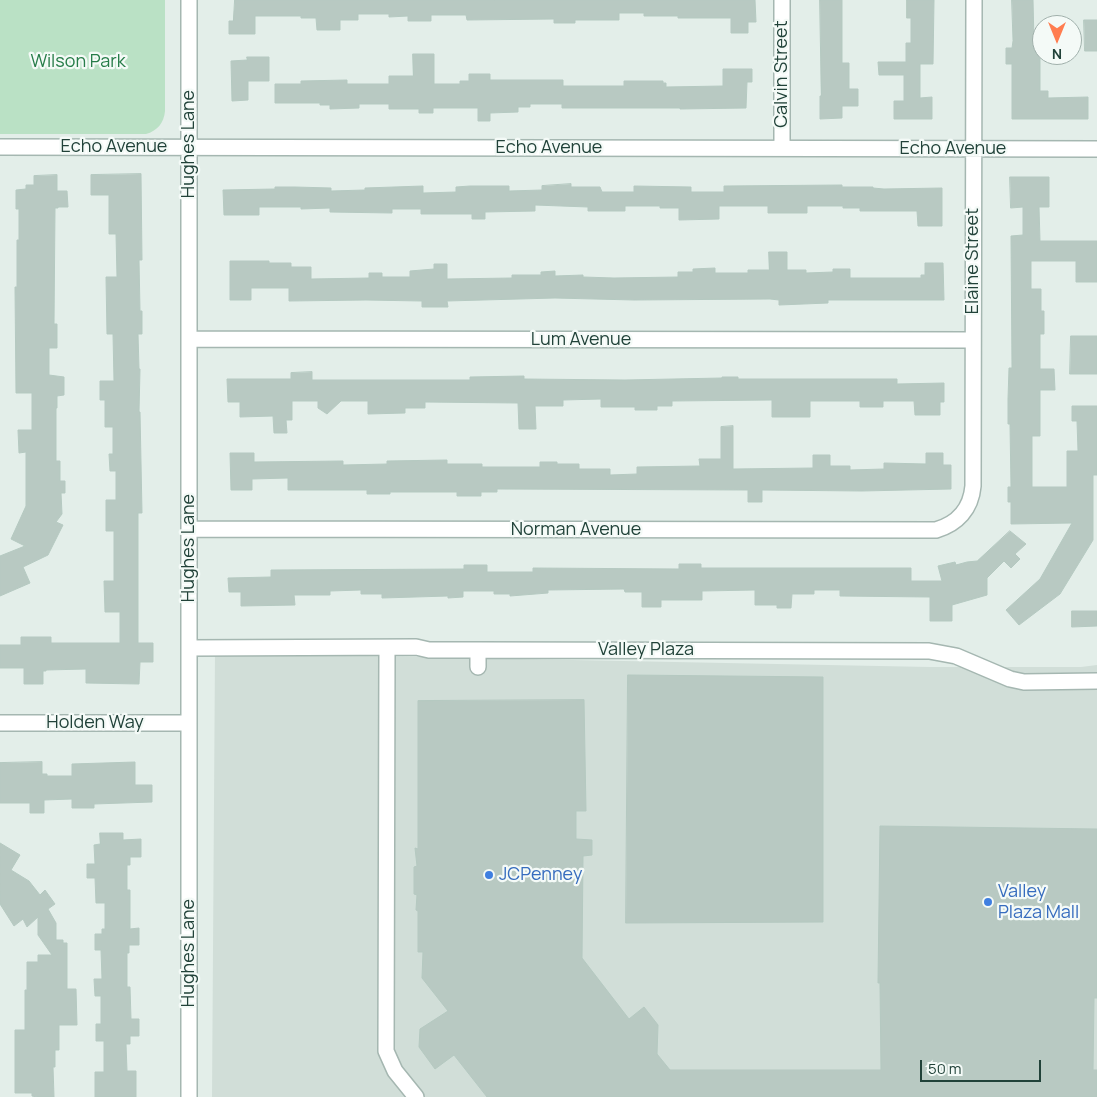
<!DOCTYPE html>
<style>
body{margin:0}
#map{position:relative;width:1097px;height:1097px;overflow:hidden;background:#e3eee9;font-family:Manrope,sans-serif}
canvas{display:block}
.north{position:absolute;left:1032px;top:15px;width:50px;height:50px;box-sizing:border-box;background:#f4faf7;border:1px solid #a0b0ab;border-radius:50%;rotate:180deg;font-size:14px;font-weight:700;line-height:20px;text-align:center;color:#214239}
.north::after{content:'';display:block;margin:auto;width:18px;height:22px;background:#ff7d50;clip-path:polygon(50% 0,100% 100%,50% 72%,0 100%)}
.scale{position:absolute;left:920px;top:1060px;width:121px;height:22px;box-sizing:border-box;border:2px solid #214239;border-top:0;padding-left:6px;font-size:15px;line-height:18px;white-space:nowrap;color:#214239;-webkit-text-stroke:4px #f4faf7;paint-order:stroke}
</style>
<div id="map">
<canvas width="1097" height="1097"></canvas>
<div class="north">N</div>
<div class="scale">50 m</div>
</div>
<script>
const ctx = document.querySelector('canvas').getContext('2d');
ctx.lineJoin = 'round';
function fill(path, color) {
  ctx.fillStyle = color;
  ctx.fill(path, 'evenodd');
}
function stroke(path, color, width, dash) {
  ctx.strokeStyle = color;
  ctx.lineWidth = width;
  ctx.lineCap = dash ? 'butt' : 'round';
  ctx.setLineDash(dash || []);
  ctx.stroke(path);
}
function write(font, color, halo, rows, align = 'center') {
  ctx.font = font + ' Manrope,sans-serif';
  ctx.lineWidth = 4.5;
  ctx.setLineDash([]);
  ctx.textBaseline = 'middle';
  ctx.strokeStyle = halo;
  ctx.fillStyle = color;
  for (const [text, x, y, turn = 0] of rows) {
    ctx.save();
    ctx.translate(x, y);
    ctx.rotate((+turn || 0) * Math.PI / 180);
    ctx.textAlign = isNaN(turn) ? turn : align;
    if (halo) ctx.strokeText(text, 0, 0);
    ctx.fillText(text, 0, 0);
    ctx.restore();
  }
}
fill(new Path2D(`
 M215,653L930,667H1081L1097,665V1097H212Z`), '#d1ded8');
fill(new Path2D(`
 M0,0H165V111C164,123 157,131 146,134H0Z`), '#bae1c5');
const building = new Path2D(`
 M235,0H755L756,22H748V33H731V18H678V16H644V13H619V20H575V23H554V19L467,20L466,15H431V21H408V16L389,17V14H358V20H340V30H317L316,18H301V16H255V34H229V21H233Z
 M820,0H842V63H849V89H858V106H842V118L820,119V96H821Z
 M907,0H934L933,64H920V98L932,97V119H894V101H904V75H879L878,62H906V43H911V18H907Z
 M1012,0H1033L1034,43L1040,42V91H1048V98L1088,97V119H1012V64H1006V48H1012L1013,41Z
 M1084,20H1097V51H1085Z
 M413,54H434V84H460V81H469V74H490V80H563V86H624V81H663V83H666V87L723,86V69H752V82H747L746,108L680,109V108H562V104H530V107H518V112L490,113V121H478V108H433V113H419V109H389V104H359V108L330,109V105H320V103H275V84H301V81L347,80V84H389V76H413Z
 M247,57H269V81H248V100L232,101L231,61L247,60Z
 M141,174L142,260H139L140,311H142V334H138L139,369H140L139,412H140L142,513H138V643H153V662H140L139,684L86,683V669L46,670V671H43V684H24V668H0V645H21V637H51V643H120V612H105L104,581H114V531H106V500H116V471H110L109,454H113V427H105V400H100V381H114L113,334H107L106,277H117L116,234H109V195H91V175Z
 M57,175V191H67L68,207H58V208H55L54,324H57V348H49V375L64,377V395L57,396V408H56V461H60V481H65V493H61L62,514L56,522L63,525L48,555L23,567L30,583L0,596V556L25,546L11,539L26,506V452L19,453L18,430H32V393H16L15,287H17V240H19V209H16V190L26,189V185H34V176Z
 M1010,177H1049V207H1039L1040,241H1097V282H1076V261H1031V289H1041V311H1044V334H1040V369H1054L1055,390H1040V436H1032V487H1067V451H1078L1077,421H1072V406H1097V475H1093V540L1060,594L1019,625L1006,610L1040,579L1072,523L1011,524V502H1008V487H1011L1010,424H1008V399L1009,368H1012L1011,236L1023,235V207L1011,208Z
 M571,184V187H600L602,192H634V186L691,187V192H724V186L842,185V187H873V188L884,189L942,188V226H918L917,211H860V208H843V206H807V213H768V206H719V219L679,220V208H660V206H625V211H588V207L535,205V211L485,212V219H472V214H421V209H392V213L330,212V208L301,209V207H259V215H224L223,190L275,189V187H295L331,188V191L365,190V188L423,186V193L456,192V187L470,186H509V191L542,190V186Z
 M769,252H787V270H806V273L833,272V269H850V278H921V275H925V263H943L944,300H828V303L779,305V300L770,299L634,300L555,298L447,301L448,307H422V301L366,300L289,301V288H251V300H230V261H269V263H291V267H311V279L369,278V273H382V277H410V271L434,269V264H447V279L512,278V275H541V272L555,271V276L583,275V277L614,278L678,277V272H693V269L715,268V273H748V270H769Z
 M1071,336H1097V374H1070Z
 M312,372V380H470V377L524,376V379L625,380L722,378V377H738V379H897V384L944,383V402H940V415H915L914,401H883V407H860V401H810V417H772V400L672,401V406H657V410H635V407H601V399L563,400V406H535L536,429H519L518,403L425,402V408H405V413L368,414V401H341L327,414L318,408V401H292V420H286L287,433H274L273,416L240,417V402H228L227,379H291V373Z
 M733,426V469L813,468V455H830V466H850V470L884,469V463L926,464V453H943V465H951V489L862,491L762,490V502H748V490L497,489V492H481V496H457V492H390V494H367V490H288V478L252,479V490H231L230,453H254V462L343,461V465L387,464V461L447,460V464H482V467H540V462H557V464H579V469H610V475L637,474V467L700,466L699,459H721V427Z
 M1010,531L1026,544L1015,554L1020,559L1011,568L1004,561L987,578V595L952,605V621H930V597L840,596V590H814V594H792L791,608H777V605H755V590L702,591V600H661V607H642V592H625L624,589L548,590V593L510,596V594H494V591H463V597L448,598V596L382,598V594H361V590L330,591V595H294L295,605L241,606V592H229L228,578L271,577V570L464,569V565H487V572H533V568L679,569V564H701V568H911V581H942L938,566L955,562L956,565L967,562L977,561Z
 M1072,611H1097V626L1072,627Z
 M628,675L823,677V922L626,923Z
 M584,700L586,811H576V839L592,840V855L583,856L582,958L629,1019L644,1007L658,1025L657,1054L670,1070H881L880,983H878L880,826L1097,829V998H1094L1093,1070H1097V1097H487L454,1055L435,1069L419,1047L420,1029L448,1011L422,978L423,952H418V911L416,910L417,895L414,894V867L417,866L415,848L418,849V701Z
 M42,762V774H47V776H72V764L135,762V785H152V802L94,804V808H72V799L44,800V813H30V803H0V763Z
 M100,833H123V840L141,839V857H130V865H127V890H130V929L139,928V945H129V953H127V987H130L131,1019H139V1036H130V1044H126L127,1071H136V1097H95V1072H104V1041H96V1024H101V996H95L94,979H102L101,950H95V934H102V929H105V903H96L95,878H87V864H95L94,845L100,844Z
 M0,843L20,855L11,870L29,881L40,895L45,890L55,904L48,909L56,923V940H63V943H67V989H76L77,1025H59V1050H55V1067H53L54,1097H37L32,1096V1093H15V1030H25V990H27V962H38V955H52L38,935V917L27,927L23,919L14,926L0,904Z`);
fill(building, '#b8c9c2');
stroke(building, '#b5c9c1', 1);
const minor = new Path2D(`
 M0,147L1097,149
 M782,148V0
 M189,339L973,340
 M189,529L936,530C957,524 971,509 973,486L974,0
 M189,648L416,647L429,650H478L929,651L956,656L1010,679L1024,682L1097,681
 M387,648L386,1051L395,1071L416,1097
 M478,650V667
 M0,723H189
 M189,1097V0`);
stroke(minor, '#a5b7b1', 18);
stroke(minor, '#fff', 15);
for (const [x, y, r, color] of [
 [489,875,5,"#3f7fe0"],
 [988,902,5,"#3f7fe0"]
]) {
  const dot = new Path2D();
  dot.arc(x, y, r, 0, 2 * Math.PI);
  ctx.fillStyle = color;
  ctx.fill(dot);
  stroke(dot, '#f4faf7', 2);
}
write('18px', '#277d49', '#f4faf7', [
 ["Wilson Park",78,62]
]);
write('18px', '#214239', '#f4faf7', [
 ["Calvin Street",782,74,-90],
 ["Hughes Lane",189,144,-90],
 ["Echo Avenue",114,147],
 ["Echo Avenue",549,148],
 ["Echo Avenue",953,149],
 ["Elaine Street",973,261,-90],
 ["Lum Avenue",581,340],
 ["Norman Avenue",576,530],
 ["Hughes Lane",189,548,-90],
 ["Valley Plaza",646,650],
 ["Holden Way",95,723],
 ["Hughes Lane",189,953,-90]
]);
write('18px', '#366cbe', '#f4faf7', [
 ["JCPenney",499,875],
 ["Valley",998,892],
 ["Plaza Mall",998,913]
], 'left');
</script>
